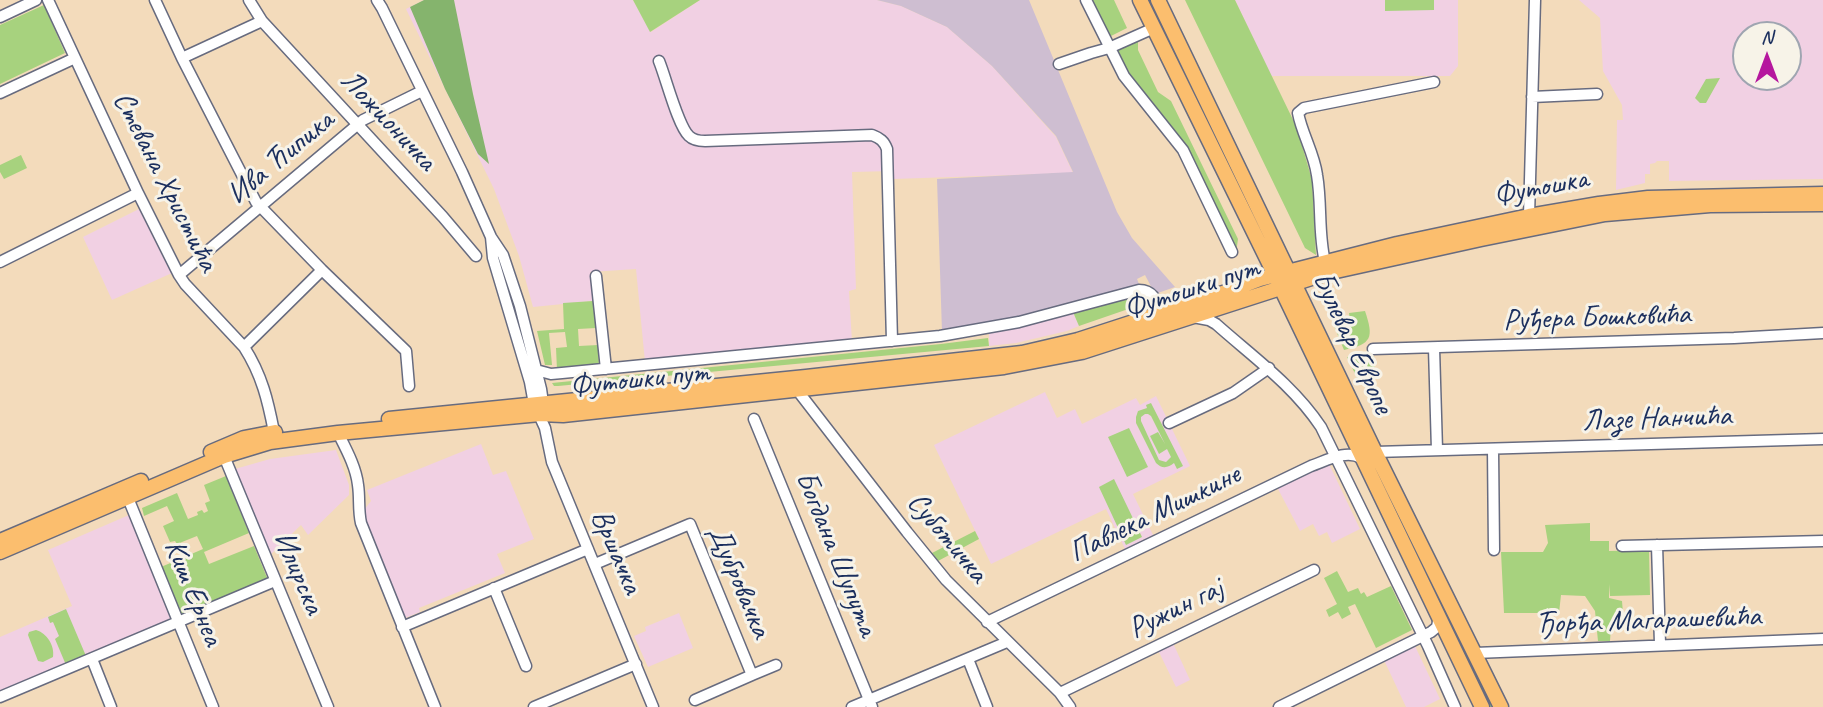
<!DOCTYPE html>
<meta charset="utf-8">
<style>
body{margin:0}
#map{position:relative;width:1823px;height:707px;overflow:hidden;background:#f3dbbb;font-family:Caveat,sans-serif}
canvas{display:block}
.north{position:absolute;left:1732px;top:21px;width:70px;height:70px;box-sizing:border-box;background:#f7f3e8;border:2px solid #9fa5b1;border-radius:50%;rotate:0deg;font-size:19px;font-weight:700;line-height:28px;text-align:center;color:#1b2f5e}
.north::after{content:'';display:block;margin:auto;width:24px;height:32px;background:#b5179e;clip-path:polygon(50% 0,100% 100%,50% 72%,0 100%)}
</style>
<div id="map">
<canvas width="1823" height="707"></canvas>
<div class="north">N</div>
</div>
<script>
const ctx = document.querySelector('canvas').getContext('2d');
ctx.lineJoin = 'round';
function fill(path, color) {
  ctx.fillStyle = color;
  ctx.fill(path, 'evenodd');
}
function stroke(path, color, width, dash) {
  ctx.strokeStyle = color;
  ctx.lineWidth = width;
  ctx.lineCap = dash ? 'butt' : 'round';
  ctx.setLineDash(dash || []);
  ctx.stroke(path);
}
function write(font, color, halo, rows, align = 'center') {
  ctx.font = font + ' Caveat,sans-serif';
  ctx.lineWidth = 6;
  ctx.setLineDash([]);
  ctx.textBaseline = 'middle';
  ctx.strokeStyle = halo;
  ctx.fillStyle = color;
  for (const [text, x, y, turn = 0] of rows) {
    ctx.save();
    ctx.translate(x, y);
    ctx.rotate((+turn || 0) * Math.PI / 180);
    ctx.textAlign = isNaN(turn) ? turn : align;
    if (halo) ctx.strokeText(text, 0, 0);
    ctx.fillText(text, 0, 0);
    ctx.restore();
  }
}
fill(new Path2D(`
 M424,0H633L651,32L700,0H877L901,6L947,27L992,66L1056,137L1073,173L893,179L892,171L852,172L856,289L849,291L852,342L645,362L636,269L590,272L593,301L533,307L519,256L494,189L406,9Z
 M1235,0H1458V66L1450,76H1271Z
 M1579,0H1823V179L1669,181V161H1657L1655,163L1650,164V174H1645V183L1616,190L1617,120H1623L1622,105L1603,71L1600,18ZM1746,35H1788V77H1746Z
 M141,208L172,273L112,300L83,237Z
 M1073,312L1079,326L1067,331L1016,343L989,346V333Z
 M1045,392L1057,418L1075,409L1082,424L1136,398L1140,405L1156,396L1190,466L1133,494L1153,535L1125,549L1106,509L991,564L934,445Z
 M481,444L493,475L506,471L534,539L497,554L505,573L419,608L420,612L405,618L366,522L364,510L371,501L367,490Z
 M336,450L349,485V495L308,535L301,525L270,555L235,469L270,459Z
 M1329,464L1360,529L1332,543L1327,532L1319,536L1313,524L1300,531L1277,487Z
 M129,515L173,619L0,693V637L72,606L48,550Z
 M679,613L693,648L648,667L634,636L646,631L645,627Z
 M1172,641L1190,680L1176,687L1157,648Z
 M1415,646L1440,699L1424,707H1406L1384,660Z`), '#f1d0e3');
fill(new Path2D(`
 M877,0H1029L1117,212L1132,238L1175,287L1155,294L1145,275L1137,279L1139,284L1124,289L1014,320L942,332L937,179L1073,172L1056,136L992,66L947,27L901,6Z`), '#cebed1');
fill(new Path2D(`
 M633,0H700L650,32Z
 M1092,0H1114L1127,28L1109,37Z
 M1185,0H1235L1297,128L1312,180L1316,255L1305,248Z
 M1385,0H1434V10L1385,11Z
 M44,5L65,53L0,84V25Z
 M1138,40V50L1158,92L1171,101L1238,239L1236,253L1187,149L1127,73L1114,49Z
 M1720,78L1706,103H1700L1695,98L1706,79Z
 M21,155L27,168L4,179L0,172V165Z
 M1131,294L1137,301V306L1079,326L1073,312Z
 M1294,299L1337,383L1493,707H1488Z
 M593,301L596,328L578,329L579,346L598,345L599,366L557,370L556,348L567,347L565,332L549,333L552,365H545L537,331L564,329L563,303Z
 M1365,311C1374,338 1372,344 1344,350L1332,321H1350L1349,313Z
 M988,338L989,346L558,386H554L552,383L941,344Z
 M1374,356L1375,378L1358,380L1347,357Z
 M1151,403L1183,466L1177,469L1174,463C1168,468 1162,469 1156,463L1136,423V417L1138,411L1147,408L1146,405ZM1145,414H1148L1151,416L1165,444L1158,432L1150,436L1159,454L1167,449L1171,457L1166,462L1159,460L1141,421V417Z
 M1129,428L1148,467L1127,477L1108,437Z
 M226,476L249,533L204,552L209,564L254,546L268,580L182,616L161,567L203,549L197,536L177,544L175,541L170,542L163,526L174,521L167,506L144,516L142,508L177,493L188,519L198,515L197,512L202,510L204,513L208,511L205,503L210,501L204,485Z
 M1114,479L1142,537L1126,545L1099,487Z
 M1590,523V541H1609V551L1649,550L1650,595L1610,596L1609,584V598L1622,601L1624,626L1611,627L1610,641H1598L1595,611L1585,596L1561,595L1559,613H1504L1501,552H1543L1548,543L1545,525Z
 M975,531L979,539L938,561L932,553Z
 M1337,571L1348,592L1358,588L1361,594L1364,592L1367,597L1391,586L1412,630L1376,648L1355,604L1348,607L1351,614L1342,619L1338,612L1329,617L1326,610L1337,604L1324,578Z
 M66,609L86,656L66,665L55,639L59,636L53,622L50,623L48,617Z
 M36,630C47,633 55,646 53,657L43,662L38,661L28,635L29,632Z`), '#a7d27e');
fill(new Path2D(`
 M424,0H454L473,94L489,164L478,154L445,89L410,7Z`), '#85b46d');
const minor = new Path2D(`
 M48,0L138,193L179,275L185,284L244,347C262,375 268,401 274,432
 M155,0L182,58L256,202L322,270L406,351L409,386
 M249,0L262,21L443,217L476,256
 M377,0L382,8L462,172L491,237L503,255L520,306L541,389L543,403L542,408
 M1086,0L1124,76L1183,150L1232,252
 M0,17L36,0
 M182,58L262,21
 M659,61C666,78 678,126 689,136C693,140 699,141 705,141L872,135C880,138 884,141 887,149L892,341
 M1059,64L1091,53L1109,48L1154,28
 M0,93L75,58
 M1532,97L1597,94
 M1529,216L1535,0
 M491,237L493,258L530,382L534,404L545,428L552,462L653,707
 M0,262L138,193
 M1325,262C1318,233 1322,204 1317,175C1314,153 1302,134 1298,113L1304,108L1434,82
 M179,275L363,120L422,91
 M596,276L606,369
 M1193,317L1209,320L1216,324C1253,357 1293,385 1321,427L1428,646L1455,707
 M244,347L322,270
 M1434,348L1437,450
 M1373,349L1734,338L1823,333
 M536,370L551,374L562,373L940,336L1019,322L1139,290C1156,290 1157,305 1162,317
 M799,384L801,395L907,532L946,580L1060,693L1070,707
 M754,419L872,707
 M1169,423L1233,393L1269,368
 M338,433C346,449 356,467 358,485C360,498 358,510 361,523L435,707
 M1493,449L1494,550
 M1375,452L1823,439
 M224,456L328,707
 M128,498L213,707
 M1657,545L1660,644
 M1622,546L1823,541
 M595,564L690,524L752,675L695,700
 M494,588L526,666
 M987,622L1311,466C1326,461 1346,449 1361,458
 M402,627L588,549
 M1475,653L1823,639
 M92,659L111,707
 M968,659L987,707
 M752,675L776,665
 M1060,693L1314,570
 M0,697L275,581
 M534,707L636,664
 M852,707L1007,642
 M1279,707L1431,632L1437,627L1439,616`);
const major = new Path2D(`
 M1140,0L1269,263L1482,707
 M1158,0L1375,452L1501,707
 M389,419L806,377L1022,353L1078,340L1226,292L1260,279L1397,244L1529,216L1599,204L1648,198L1823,194
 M211,452L244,438L275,432
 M0,541L141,481
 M0,552L224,456L270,442L338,433L540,414L563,415L1004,367L1082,352L1327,273L1481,239L1605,214L1710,205L1823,204`);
stroke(minor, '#676b7f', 13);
stroke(major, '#676b7f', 17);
stroke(minor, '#fff', 10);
stroke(major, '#fbbe6e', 14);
write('30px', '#1b2f5e', '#f7f3e8', [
 ["Ложионичка",388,121,47],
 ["Ива Ћипика",281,158,-40],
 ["Стевана Христића",165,182,63],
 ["Футошка",1541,188,-11],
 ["Футошки пут",1192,289,-18],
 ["Руђера Бошковића",1597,318,-2],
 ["Булевар Европе",1352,343,65],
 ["Футошки пут",640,380,-6],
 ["Лазе Нанчића",1657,419,-2],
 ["Павлека Мишкине",1155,514,-26],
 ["Суботичка",947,538,50],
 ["Вршачка",616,552,67],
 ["Богдана Шупута",836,554,68],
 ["Илирска",298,573,67],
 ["Дубровачка",739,582,67],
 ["Киш Ернеа",193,593,68],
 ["Ружин гај",1176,609,-26],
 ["Ђорђа Магарашевића",1648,621,-2]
]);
</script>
